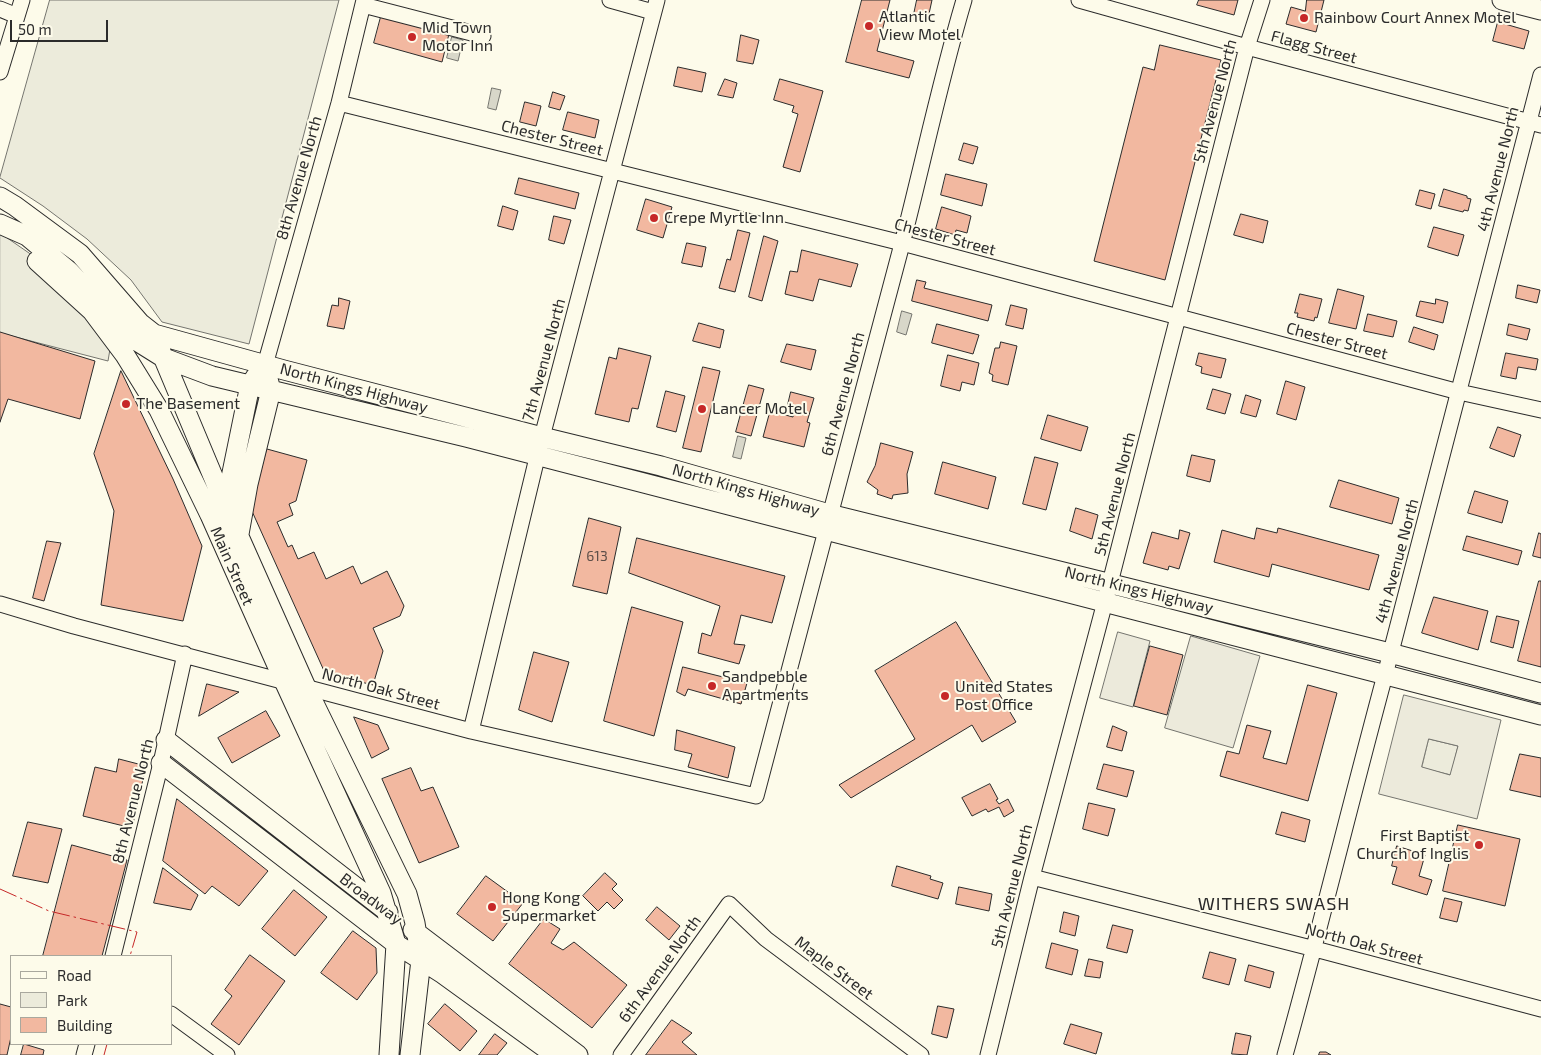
<!DOCTYPE html>
<style>
body{margin:0}
#map{position:relative;width:1541px;height:1055px;overflow:hidden;background:#fdfbea;font-family:"Exo 2",sans-serif}
canvas{display:block}
.legend{position:absolute;left:10px;top:955px;width:162px;height:90px;box-sizing:border-box;background:#fdfbea;border:1px solid #a9a89e;margin:0;padding:6px 9px;list-style:none;font-size:15px;color:#2b2b2b}
.legend li{display:flex;align-items:center;gap:10px;height:25px}
.legend b{width:25px;border:1px solid #a9a89e}
.scale{position:absolute;left:10px;top:20px;width:98px;height:22px;box-sizing:border-box;border:2px solid #2b2b2b;border-top:0;padding-left:6px;font-size:15px;line-height:18px;white-space:nowrap;color:#2b2b2b;-webkit-text-stroke:4px #fdfbea;paint-order:stroke}
</style>
<div id="map">
<canvas width="1541" height="1055"></canvas>
<ul class="legend">
<li><b style="height:6px;background:#fdfbea"></b>Road</li>
<li><b style="height:14px;background:#ecebdb"></b>Park</li>
<li><b style="height:14px;background:#f2b8a0"></b>Building</li>
</ul>
<div class="scale">50 m</div>
</div>
<script>
const ctx = document.querySelector('canvas').getContext('2d');
ctx.lineJoin = 'round';
function fill(path, color) {
  ctx.fillStyle = color;
  ctx.fill(path, 'evenodd');
}
function stroke(path, color, width, dash) {
  ctx.strokeStyle = color;
  ctx.lineWidth = width;
  ctx.lineCap = dash ? 'butt' : 'round';
  ctx.setLineDash(dash || []);
  ctx.stroke(path);
}
function write(font, color, halo, rows, align = 'center') {
  ctx.font = font + ' "Exo 2",sans-serif';
  ctx.lineWidth = 4;
  ctx.setLineDash([]);
  ctx.textBaseline = 'middle';
  ctx.strokeStyle = halo;
  ctx.fillStyle = color;
  for (const [text, x, y, turn = 0] of rows) {
    ctx.save();
    ctx.translate(x, y);
    ctx.rotate((+turn || 0) * Math.PI / 180);
    ctx.textAlign = isNaN(turn) ? turn : align;
    if (halo) ctx.strokeText(text, 0, 0);
    ctx.fillText(text, 0, 0);
    ctx.restore();
  }
}
const green = new Path2D(`
 M50,0H339L249,344L162,322L131,280L87,239L43,206L0,178Z
 M0,233L29,253L92,311L112,337L108,361L0,333Z
 M1429,739L1458,746L1451,775L1422,768Z`);
fill(green, '#ecebdb');
stroke(green, '#74746e', 1);
const parking = new Path2D(`
 M1118,632L1150,641L1133,707L1100,698Z
 M1191,636L1260,656L1233,748L1165,728Z
 M1404,695L1501,720L1477,819L1379,794ZM1429,739L1458,746L1450,775L1422,767Z`);
fill(parking, '#eceadb');
stroke(parking, '#74746e', 1);
const water = new Path2D(`
 M452,37L463,40L458,61L447,58Z
 M492,88L501,90L496,110L488,108Z
 M902,311L912,314L906,335L897,332Z
 M738,436L746,438L741,459L733,457Z`);
fill(water, '#d8d7c9');
stroke(water, '#74746e', 1);
const building = new Path2D(`
 M862,0H890L877,51L914,61L909,78L846,62Z
 M917,0H932L927,23L913,19Z
 M1199,0H1238L1234,15L1197,5Z
 M1307,0H1324L1316,32L1286,24L1291,7L1305,11Z
 M382,13L450,30L442,62L374,43Z
 M1498,22L1529,31L1524,49L1493,41Z
 M741,35L759,40L753,64L737,61Z
 M1160,45L1221,60L1165,280L1094,261L1143,67L1154,70Z
 M678,67L706,73L702,92L674,86Z
 M725,79L737,83L733,98L718,95Z
 M780,79L823,91L800,172L783,167L798,114L792,112L794,106L774,100Z
 M553,92L565,96L560,110L549,107Z
 M525,102L541,106L536,126L520,122Z
 M568,112L599,120L595,138L563,130Z
 M964,143L978,147L973,164L959,160Z
 M946,174L987,184L982,206L941,195Z
 M519,178L579,193L575,209L515,194Z
 M1444,189L1467,196V198L1471,199L1468,211L1464,210L1463,212L1439,206Z
 M1420,190L1435,194L1431,209L1416,205Z
 M646,199L672,207L663,238L637,230Z
 M503,206L518,211L513,230L498,226Z
 M942,207L971,216L967,233L956,230L955,235L936,229Z
 M1241,214L1268,221L1263,243L1234,235Z
 M554,216L571,220L564,244L549,240Z
 M1434,227L1464,235L1458,256L1428,247Z
 M738,230L750,233L735,292L719,288L727,259L730,260Z
 M764,236L778,241L762,301L749,297Z
 M687,243L706,247L702,267L682,263Z
 M802,250L858,264L851,287L819,279L813,301L785,294L790,271L797,272Z
 M917,280L926,282L924,288L992,305L988,321L912,301Z
 M1518,285L1540,290L1537,303L1516,298Z
 M1338,289L1364,296L1356,329L1329,323Z
 M1300,294L1322,299L1317,318L1315,317L1314,321L1297,317L1298,313H1295Z
 M339,298L350,301L344,329L327,326L332,305L338,306Z
 M1436,299L1448,302L1443,323L1416,316L1420,301L1435,304Z
 M1011,305L1027,309L1023,329L1006,325Z
 M1368,314L1397,321L1393,337L1364,331Z
 M699,323L724,330L720,348L693,341Z
 M937,324L979,335L973,354L932,343Z
 M1509,324L1530,329L1527,340L1507,335Z
 M1414,327L1438,335L1434,350L1409,342Z
 M0,332L95,361L80,419L8,399L0,422Z
 M1001,342L1017,346L1008,385L992,381L993,375L989,373L995,348H999Z
 M787,344L816,350L811,370L781,362Z
 M619,348L651,356L638,409L632,408L629,422L595,414L609,357L616,359Z
 M1199,353L1226,359L1221,378L1201,373L1202,367L1196,365Z
 M1506,353L1538,359L1536,370L1518,367L1516,379L1501,376Z
 M948,355L979,363L974,385L962,382L960,391L941,386Z
 M703,367L720,371L701,452L683,448Z
 M121,371L173,479L202,546L183,621L101,605L114,511L94,454Z
 M1286,381L1305,387L1296,420L1277,414Z
 M749,385L764,389L751,436L736,432Z
 M1213,389L1231,394L1225,414L1207,409Z
 M666,391L685,396L676,432L657,427Z
 M791,392L814,398L807,422L810,423L804,447L763,437L770,411L793,417L794,411L787,409Z
 M1246,395L1261,400L1256,417L1241,413Z
 M1048,415L1088,427L1081,451L1041,439Z
 M1498,427L1521,435L1514,457L1490,448Z
 M881,443L913,452L907,474L908,493L893,495L892,499L877,494L878,490L867,482L875,466Z
 M267,449L307,460L296,501L289,504L293,515L277,522L288,547L292,545L298,559L314,552L326,579L353,566L361,584L387,571L404,606L400,616L373,628L383,651L373,685L325,673L251,509Z
 M1192,455L1215,460L1210,482L1187,476Z
 M1035,457L1058,463L1046,510L1023,504Z
 M943,462L996,477L988,509L935,494Z
 M1339,480L1399,498L1392,524L1330,507Z
 M1475,491L1508,501L1502,523L1468,513Z
 M1076,508L1098,515L1092,539L1070,531Z
 M589,518L621,527L607,594L573,586Z
 M1257,528L1277,533L1278,528L1379,555L1369,590L1272,564L1269,577L1214,562L1222,530L1254,539Z
 M1180,530L1190,533L1179,569L1169,566L1168,570L1143,563L1152,532L1178,539Z
 M1539,533L1541,534V558L1533,556Z
 M1467,536L1522,551L1518,565L1463,550Z
 M637,538L785,576L772,623L741,615L734,644L745,645L739,664L698,653L702,633L711,636L720,606L629,573Z
 M47,541L61,543L44,601L33,598Z
 M1539,581H1541V667L1518,661Z
 M1434,597L1488,611L1478,650L1422,633Z
 M632,607L683,622L654,736L604,721Z
 M1497,616L1519,621L1513,648L1491,642Z
 M956,622L1016,722L982,742L972,725L851,798L839,785L915,739L875,671Z
 M1150,646L1183,655L1167,715L1134,706Z
 M534,652L569,662L552,722L519,710Z
 M683,667L747,683L741,704L688,689L685,696L677,692Z
 M207,684L239,692L199,716Z
 M1308,685L1337,693L1308,801L1220,776L1227,751L1239,754L1247,725L1271,731L1263,758L1286,764Z
 M266,711L280,736L232,763L218,738Z
 M354,717L378,725L389,749L372,758Z
 M1113,726L1127,732L1122,751L1107,747Z
 M677,730L735,747L728,778L688,767L692,754L675,750Z
 M1520,754L1541,758V797L1510,790Z
 M119,759L146,766L132,828L83,816L95,767L116,772Z
 M1104,764L1134,771L1127,797L1097,789Z
 M411,768L421,791L433,787L459,847L419,863L382,779Z
 M990,784L998,799L996,800L999,804L1008,799L1014,811L1004,817L999,807L988,812L986,809L972,816L962,798Z
 M177,799L268,871L239,906L212,886L205,894L163,861Z
 M1089,803L1115,809L1108,836L1083,829Z
 M1282,812L1310,820L1305,842L1276,834Z
 M28,822L62,829L48,883L13,876Z
 M1458,825L1520,839L1505,906L1443,891Z
 M72,845L127,860L102,956H43Z
 M1397,846L1425,855L1419,876L1432,880L1427,895L1392,884L1397,867L1392,866Z
 M897,866L931,876L930,879L943,883L938,899L892,886Z
 M163,868L198,895L191,910L154,903Z
 M605,873L617,884L612,889L623,900L614,909L607,902L598,911L583,896Z
 M486,876L523,903L493,941L457,914Z
 M959,887L992,894L989,911L956,904Z
 M294,890L327,917L295,956L262,929Z
 M1445,898L1462,902L1457,922L1440,918Z
 M657,907L680,926L669,940L646,920Z
 M1064,912L1079,916L1075,936L1060,932Z
 M544,919L560,929L551,943L563,950L574,942L627,985L592,1028L509,964Z
 M1113,925L1133,930L1127,953L1107,948Z
 M353,931L376,948L377,973L357,1000L321,973Z
 M1052,943L1078,950L1072,975L1046,968Z
 M1210,952L1236,959L1229,985L1203,978Z
 M250,955L285,981L239,1045L211,1024L232,996L225,990Z
 M1089,959L1103,962L1100,978L1085,976Z
 M1249,965L1274,972L1270,988L1245,981Z
 M0,1004L11,1007V1037L7,1055H0Z
 M445,1004L477,1031L460,1051L428,1024Z
 M938,1006L954,1009L947,1038L932,1034Z
 M672,1020L692,1033L682,1042L697,1055H646Z
 M1071,1024L1102,1033L1096,1054L1064,1044Z
 M1236,1033L1251,1036L1247,1055L1232,1054Z
 M495,1034L507,1043L497,1055H479Z
 M24,1044L44,1050L43,1055H21Z
 M1320,1052H1326L1331,1055H1319Z`);
fill(building, '#f2b8a0');
stroke(building, '#2b2b2b', 1);
const minor = new Path2D(`
 M610,0L653,12
 M1079,0L1247,47L1541,125
 M363,5L483,36
 M0,9L17,16
 M0,72L22,0
 M339,103L902,243L1459,392L1541,410
 M265,365L339,103L364,0
 M0,604L74,626L471,731L756,796C803,612 854,428 902,244C923,163 940,81 964,0
 M471,731L542,437L657,0
 M1032,877L1315,949L1541,1009
 M113,956L161,763L185,654
 M171,1014L227,1055
 M84,1055L87,1044
 M621,1055L729,904L766,939L921,1055
 M988,1055L1032,877L1110,583L1247,47L1262,0
 M1285,1055C1320,929 1351,801 1385,675L1541,75`);
const major = new Path2D(`
 M1502,0L1541,10
 M0,197L15,206L80,254L140,323L154,334L284,370L542,437L661,466L829,514L1390,653L1541,693
 M0,224L27,236L69,271L132,338L164,358L212,376L466,437L1541,715
 M37,261L92,311L125,355L159,410L210,515L284,681L381,893L396,944L389,1055
 M161,352L225,505L306,687L407,894L415,923L421,960L410,1055
 M225,507L250,385L256,376
 M239,534L248,484L271,390L268,379
 M166,740L388,912
 M161,763L396,944L443,974L555,1055
 M413,930L578,1055`);
stroke(minor, '#2b2b2b', 17);
stroke(major, '#2b2b2b', 21);
stroke(minor, '#fdfbea', 15);
stroke(major, '#fdfbea', 19);
stroke(new Path2D(`
 M0,889L49,911L137,932L130,956
 M104,1055L107,1044`), '#c62828', 1, [18, 4, 2.5, 4]);
for (const [x, y, r, color] of [
 [1304,18,5,"#c62828"],
 [869,26,5,"#c62828"],
 [412,37,5,"#c62828"],
 [654,218,5,"#c62828"],
 [126,404,5,"#c62828"],
 [702,409,5,"#c62828"],
 [712,686,5,"#c62828"],
 [945,696,5,"#c62828"],
 [1479,845,5,"#c62828"],
 [492,907,5,"#c62828"]
]) {
  const dot = new Path2D();
  dot.arc(x, y, r, 0, 2 * Math.PI);
  ctx.fillStyle = color;
  ctx.fill(dot);
  stroke(dot, '#fdfbea', 2);
}
write('14px', '#5d4e48', null, [
 ["613",597,556]
]);
write('16px', '#2b2b2b', '#fdfbea', [
 ["Atlantic",879,17],
 ["View Motel",879,35],
 ["Rainbow Court Annex Motel",1314,18],
 ["Mid Town",422,28],
 ["Motor Inn",422,46],
 ["Crepe Myrtle Inn",664,218],
 ["The Basement",136,404],
 ["Lancer Motel",712,409],
 ["Sandpebble",722,677],
 ["Apartments",722,695],
 ["United States",955,687],
 ["Post Office",955,705],
 ["First Baptist",1469,836,"right"],
 ["Church of Inglis",1469,854,"right"],
 ["Hong Kong",502,898],
 ["Supermarket",502,916]
], 'left');
write('16px', '#2b2b2b', '#fdfbea', [
 ["Flagg Street",1314,47,15],
 ["5th Avenue North",1215,101,-75],
 ["Chester Street",552,138,14],
 ["4th Avenue North",1498,169,-76],
 ["8th Avenue North",299,178,-74],
 ["Chester Street",945,237,15],
 ["Chester Street",1337,341,15],
 ["7th Avenue North",544,360,-75],
 ["North Kings Highway",354,388,15],
 ["6th Avenue North",843,394,-75],
 ["North Kings Highway",746,490,16],
 ["5th Avenue North",1115,494,-76],
 ["4th Avenue North",1397,561,-75],
 ["Main Street",232,566,66],
 ["North Kings Highway",1139,590,14],
 ["North Oak Street",381,689,15],
 ["8th Avenue North",133,801,-76],
 ["5th Avenue North",1012,886,-76],
 ["Broadway",371,899,37],
 ["North Oak Street",1364,944,15],
 ["Maple Street",834,968,37],
 ["6th Avenue North",660,969,-54]
]);
ctx.letterSpacing = '1px';
write('18px', '#2b2b2b', '#fdfbea', [
 ["WITHERS SWASH",1274,904]
]);
ctx.letterSpacing = '0px';
</script>
